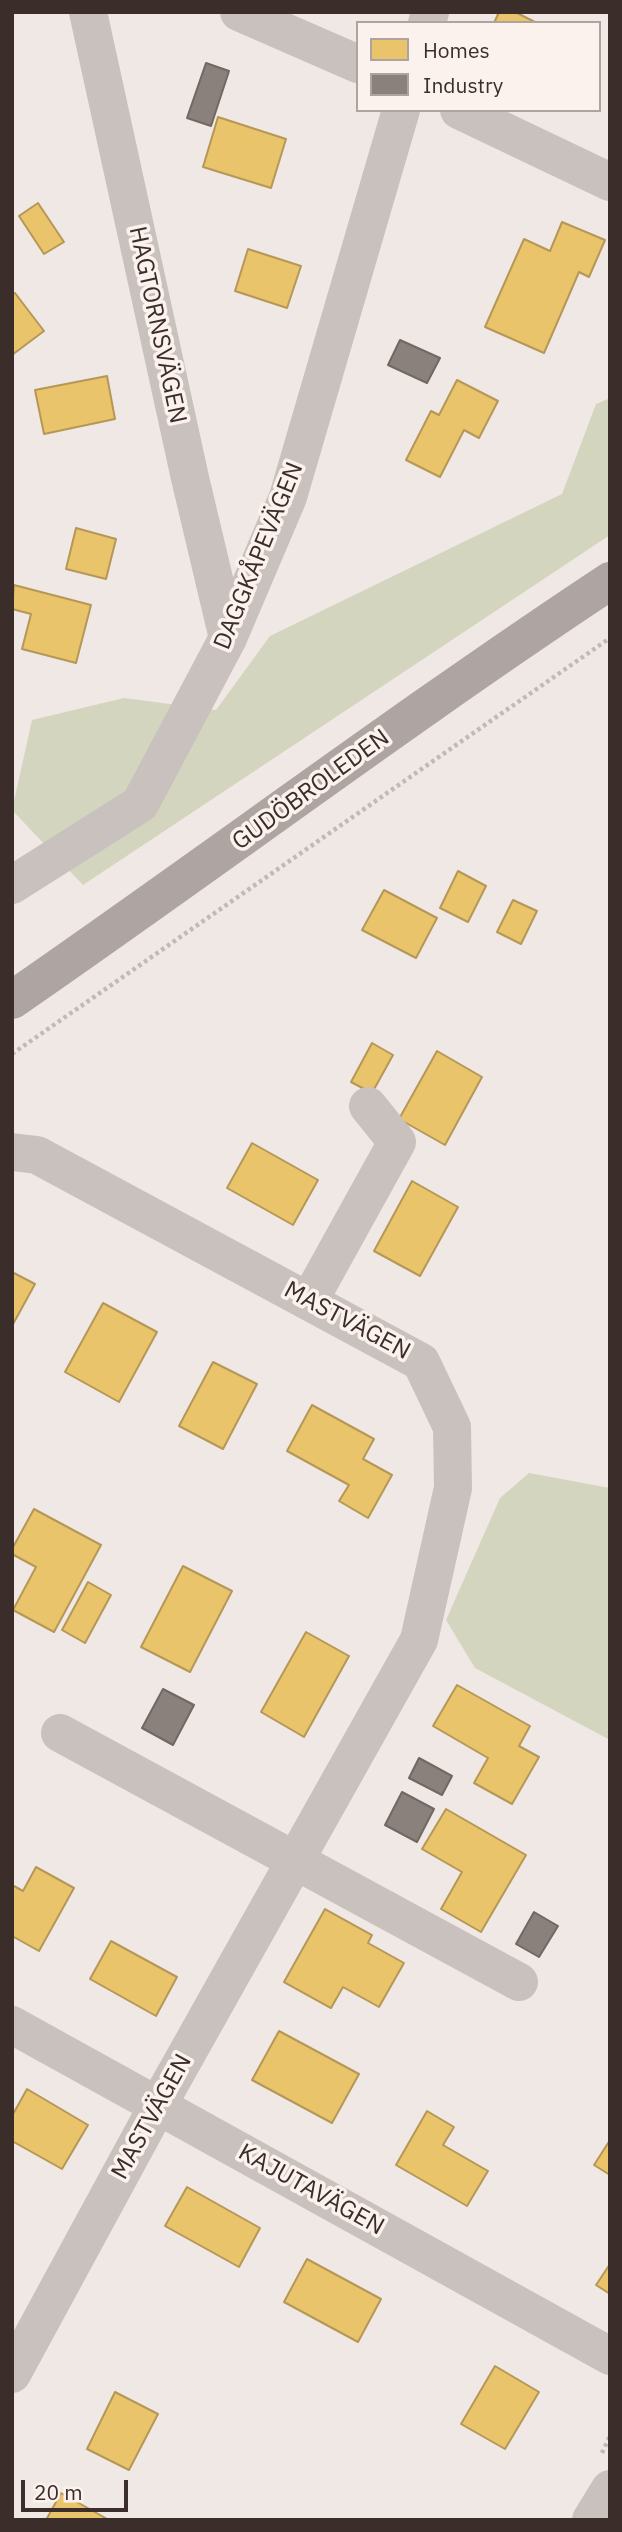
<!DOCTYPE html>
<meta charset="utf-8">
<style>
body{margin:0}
#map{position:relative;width:622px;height:2532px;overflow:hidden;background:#f0e8e4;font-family:"IBM Plex Sans",sans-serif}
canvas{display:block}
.frame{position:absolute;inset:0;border:14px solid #3b2d2a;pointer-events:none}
.legend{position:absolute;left:356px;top:21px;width:245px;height:91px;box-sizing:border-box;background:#fbf2ed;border:2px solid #aea39f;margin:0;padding:9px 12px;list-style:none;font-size:21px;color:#3b2d2a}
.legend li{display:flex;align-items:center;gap:14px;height:35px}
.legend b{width:35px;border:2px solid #aea39f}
.scale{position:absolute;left:21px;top:2480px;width:107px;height:32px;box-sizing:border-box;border:4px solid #3b2d2a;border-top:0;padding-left:9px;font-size:21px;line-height:24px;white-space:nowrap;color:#3b2d2a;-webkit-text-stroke:5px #fbf2ed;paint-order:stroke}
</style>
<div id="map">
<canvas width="622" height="2532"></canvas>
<div class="frame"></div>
<ul class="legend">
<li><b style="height:19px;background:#e9c46a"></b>Homes</li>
<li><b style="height:19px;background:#8a817c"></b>Industry</li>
</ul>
<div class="scale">20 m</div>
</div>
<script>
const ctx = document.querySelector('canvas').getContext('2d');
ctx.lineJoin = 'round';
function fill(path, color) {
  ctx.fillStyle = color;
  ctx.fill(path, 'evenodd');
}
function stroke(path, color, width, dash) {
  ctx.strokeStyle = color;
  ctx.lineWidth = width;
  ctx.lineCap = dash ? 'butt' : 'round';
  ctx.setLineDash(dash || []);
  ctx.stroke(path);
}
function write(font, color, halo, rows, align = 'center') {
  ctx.font = font + ' "IBM Plex Sans",sans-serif';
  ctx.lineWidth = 7;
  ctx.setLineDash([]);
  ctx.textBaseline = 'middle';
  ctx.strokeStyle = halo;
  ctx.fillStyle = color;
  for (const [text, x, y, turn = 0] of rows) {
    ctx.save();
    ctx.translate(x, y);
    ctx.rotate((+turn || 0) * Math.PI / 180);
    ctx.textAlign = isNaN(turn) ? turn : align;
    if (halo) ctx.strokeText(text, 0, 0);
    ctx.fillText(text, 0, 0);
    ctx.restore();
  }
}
fill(new Path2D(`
 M610,398V535L83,885L12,810L32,720L124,698L216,710L270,636L562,494L596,404Z
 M529,1473L610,1488V1740L475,1668L446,1620L500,1498Z`), '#d4d5be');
const homes = new Path2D(`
 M499,12H515L537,23H494Z
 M218,117L286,139L271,188L203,167Z
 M38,203L64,242L44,254L19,216Z
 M562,222L605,240L589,277L579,272L544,353L485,327L524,239L550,251Z
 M248,249L301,266L287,308L235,291Z
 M15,293L44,331L12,355V294Z
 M107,376L115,419L44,434L35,390Z
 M457,380L498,401L479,438L464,430L440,477L406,460L431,411L439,415Z
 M76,528L116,539L106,579L66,569Z
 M14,585L91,605L76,663L22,649L31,614L12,609Z
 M458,871L486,886L468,922L440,908Z
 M384,890L437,918L416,958L362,930Z
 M513,900L537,911L521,944L497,932Z
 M372,1043L393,1055L372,1093L351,1082Z
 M437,1051L482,1077L445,1145L399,1119Z
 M252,1143L318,1180L293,1225L227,1188Z
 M412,1181L458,1207L420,1276L374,1251Z
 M12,1272L35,1284L12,1326Z
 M103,1303L157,1332L119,1402L65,1372Z
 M213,1362L257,1384L223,1449L179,1426Z
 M312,1405L374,1439L363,1459L392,1475L368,1518L339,1501L349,1485L287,1451Z
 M34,1509L101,1545L54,1632L13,1610L36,1567L12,1554V1549Z
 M183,1566L232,1591L190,1672L141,1647Z
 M88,1582L111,1595L85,1643L62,1630Z
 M306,1632L349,1656L304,1737L261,1712Z
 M457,1685L530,1726L519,1746L539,1757L512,1804L474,1783L488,1758L433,1726Z
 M446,1809L526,1855L481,1932L441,1909L462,1872L422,1849Z
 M36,1867L74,1888L39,1951L12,1936V1885L23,1891Z
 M325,1909L372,1935L368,1943L404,1963L379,2007L343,1987L331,2008L284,1982Z
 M111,1941L177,1977L156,2016L90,1979Z
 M279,2031L359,2074L332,2123L252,2080Z
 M27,2089L88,2125L62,2169L12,2141V2116Z
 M427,2111L454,2127L443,2145L488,2171L467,2206L396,2165Z
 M610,2140V2175L594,2165Z
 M187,2187L260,2228L239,2267L165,2226Z
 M307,2259L381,2299L358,2342L284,2302Z
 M610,2264V2294L596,2285Z
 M495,2366L539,2392L505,2449L461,2424Z
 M115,2392L158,2414L129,2470L87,2449Z
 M61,2493L109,2520H46Z`);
fill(homes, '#e9c46a');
stroke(homes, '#b59757', 2);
const industry = new Path2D(`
 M206,63L229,71L211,126L187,118Z
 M400,340L440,358L427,383L388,365Z
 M163,1689L194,1705L173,1745L142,1728Z
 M419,1758L452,1776L442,1795L409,1778Z
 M402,1792L434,1809L417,1842L385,1825Z
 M534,1912L558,1926L539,1957L516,1944Z`);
fill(industry, '#8a817c');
stroke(industry, '#726863', 2);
stroke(new Path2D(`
 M12,1054L610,638
 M602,2453L610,2436`), '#c2b9b5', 4.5, [3.5, 3.5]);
stroke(new Path2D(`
 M88,12L190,478L228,638
 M239,12L358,64
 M427,23L430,12
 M459,110L610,182
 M12,885L140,804L228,638L288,497L401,110
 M12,1152L37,1155L421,1362L452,1427L453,1488L419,1640L158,2105L12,2374
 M309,1301L397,1142L368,1106
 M60,1733L519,1982
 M12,2025L610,2356
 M591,2520L610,2489`), '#c9c1bd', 38);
stroke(new Path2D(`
 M12,1000C212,862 407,715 610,581`), '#aea5a2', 38);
write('24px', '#3b2d2a', '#fbf2ed', [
 ["HAGTORNSVÄGEN",157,325,78],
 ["DAGGKÅPEVÄGEN",259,556,-68],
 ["GUDÖBROLEDEN",311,790,-36],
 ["MASTVÄGEN",347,1321,28],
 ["MASTVÄGEN",152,2117,-61],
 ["KAJUTAVÄGEN",311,2190,29]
]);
</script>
